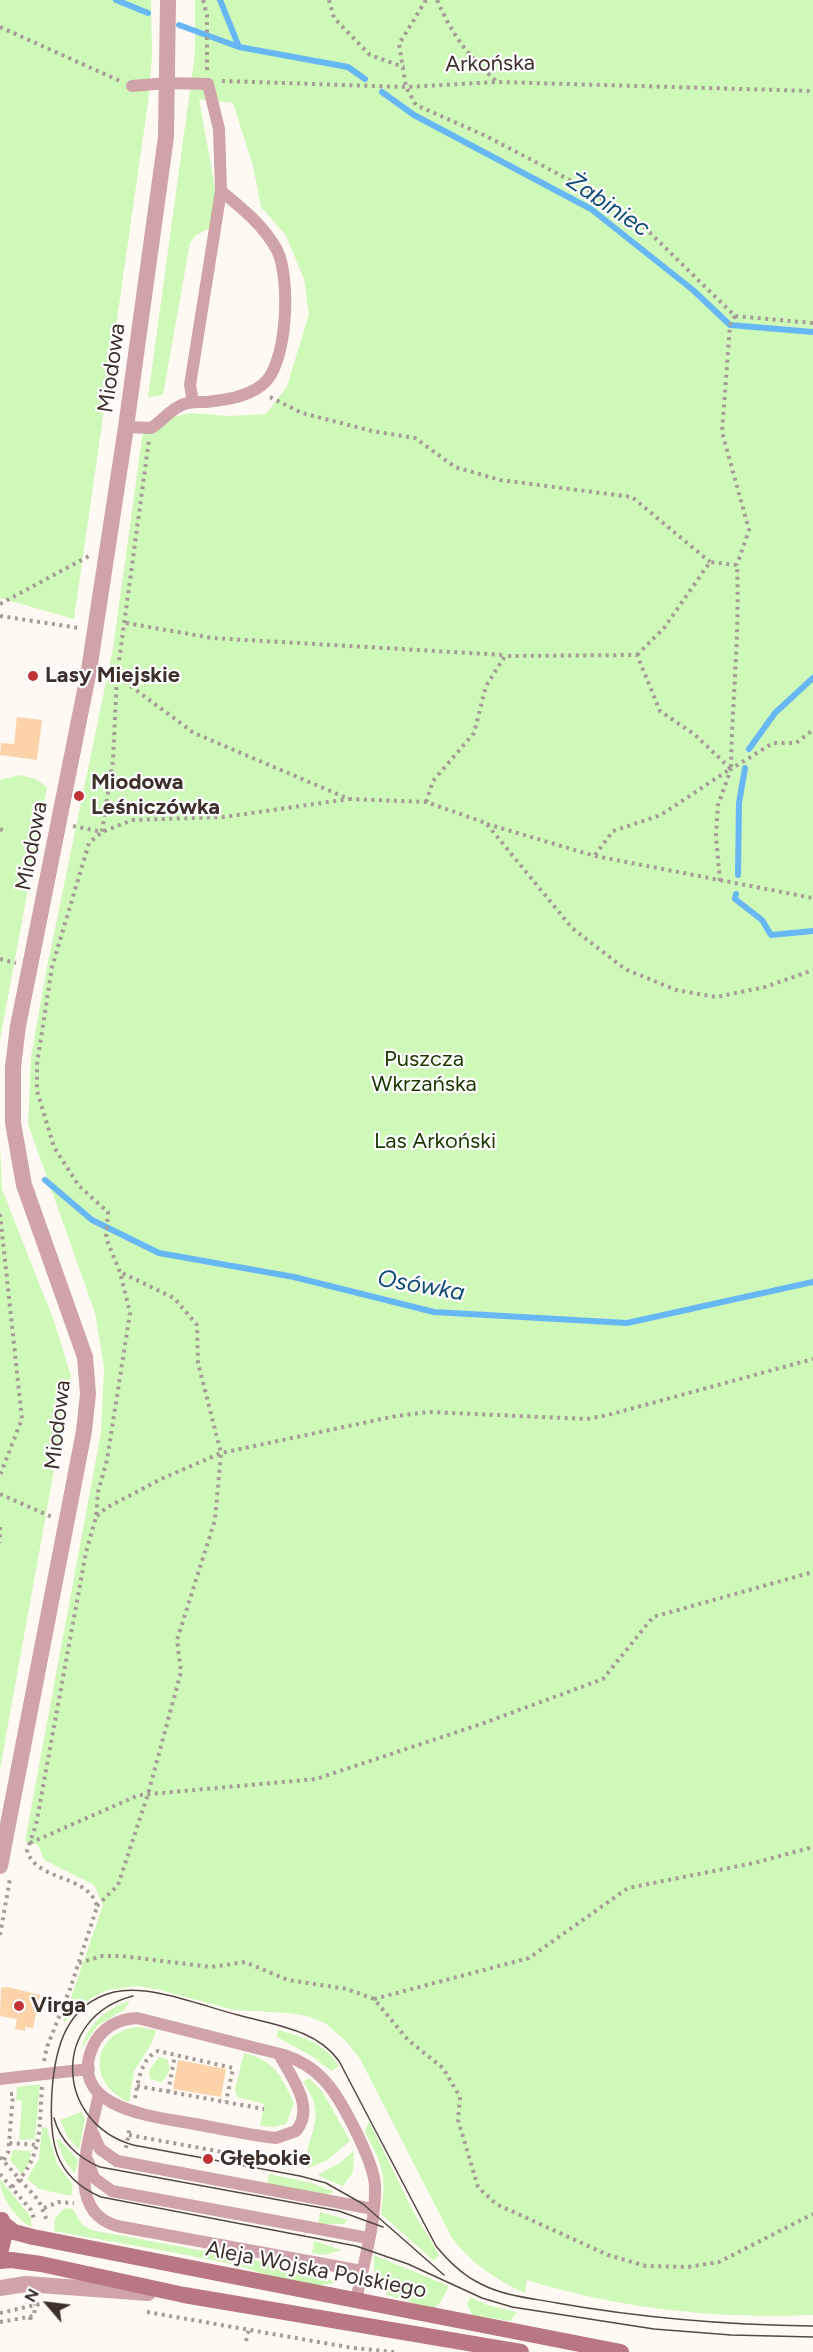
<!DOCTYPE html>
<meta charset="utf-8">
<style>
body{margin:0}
#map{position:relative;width:813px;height:2352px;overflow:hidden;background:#fff9f4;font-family:Figtree,sans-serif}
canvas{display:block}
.north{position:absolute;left:18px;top:2274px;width:60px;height:60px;-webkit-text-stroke:4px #fff;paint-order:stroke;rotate:298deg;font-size:16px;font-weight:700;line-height:24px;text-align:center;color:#3c3028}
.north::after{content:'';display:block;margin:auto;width:21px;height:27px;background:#3c3028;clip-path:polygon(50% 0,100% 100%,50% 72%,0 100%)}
</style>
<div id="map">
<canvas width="813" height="2352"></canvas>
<div class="north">N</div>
</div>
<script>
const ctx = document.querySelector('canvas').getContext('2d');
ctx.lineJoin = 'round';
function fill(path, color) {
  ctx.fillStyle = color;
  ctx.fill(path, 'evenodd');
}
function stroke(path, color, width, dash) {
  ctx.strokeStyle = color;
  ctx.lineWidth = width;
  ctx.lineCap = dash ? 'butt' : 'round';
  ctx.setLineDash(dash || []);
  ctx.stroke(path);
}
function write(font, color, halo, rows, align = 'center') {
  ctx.font = font + ' Figtree,sans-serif';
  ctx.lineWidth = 4.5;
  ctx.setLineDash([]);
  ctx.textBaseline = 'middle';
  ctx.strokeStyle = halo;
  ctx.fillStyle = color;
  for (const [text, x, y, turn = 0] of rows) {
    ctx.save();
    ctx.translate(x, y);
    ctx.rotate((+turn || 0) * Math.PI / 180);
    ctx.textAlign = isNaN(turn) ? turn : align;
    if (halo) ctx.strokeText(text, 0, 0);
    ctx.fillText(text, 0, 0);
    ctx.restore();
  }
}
fill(new Path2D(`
 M0,0H151L152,56L148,103L74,619L0,598Z
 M195,0H813V2315C716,2319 620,2309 527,2280L525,2293C496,2280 471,2263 452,2238L360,2059L346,2041L325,2023L307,2016L288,2013L234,2010L156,1989L136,1986L107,1990L93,1997L77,2008L65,2022L63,2021L103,1905L94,1885L44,1860L38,1845L25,1841L101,1432L104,1368L95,1313L28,1124L31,1057L47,967L113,648L144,424L190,413L229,416L266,414L287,386L309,314L304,279L286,236L261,207L253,166L233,103L199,99L218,205L212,227L196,235L190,243L163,395L148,397L195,53Z
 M19,775L36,779L47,787L0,1040V780Z
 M0,1144L2,1189L54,1321L71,1376L0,1769Z
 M130,2001L124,2010L97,2026L81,2049C88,2024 105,2009 130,2001Z
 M139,2027L156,2030L152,2043L134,2071L129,2102C86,2084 91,2031 139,2027Z
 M278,2030C303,2037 325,2043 339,2066L331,2071L315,2058L277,2037Z
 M244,2053C276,2062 280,2074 294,2103L286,2124L273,2127L260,2126L264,2104L237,2097L235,2089Z
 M159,2057L167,2059C172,2067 168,2077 161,2082L150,2079L149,2071Z
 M309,2078L323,2092L350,2141L326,2161L308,2168C303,2144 319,2129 315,2108C314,2099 308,2090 303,2082Z
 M40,2084L35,2139L19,2140L22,2101L16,2100L17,2087Z
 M81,2112L85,2118L79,2150L67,2136L60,2120Z
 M369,2121L412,2209L439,2255L434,2261L381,2214C387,2174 383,2167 365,2132Z
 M42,2127L47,2128L57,2164L73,2185L71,2196L39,2189L27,2179L39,2159Z
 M59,2139L78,2160L75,2174L65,2161L56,2140Z
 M13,2150L31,2151L30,2161L22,2174L10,2160Z
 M354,2150L353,2172L343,2186L319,2176V2174L340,2163Z
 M269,2174L312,2183L334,2192L326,2195L267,2185Z
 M0,2179L31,2217V2227C15,2218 0,2197 0,2179Z
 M65,2208L73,2209L82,2224L91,2230L307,2270L335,2282C306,2294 257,2269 227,2263C170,2251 112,2242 54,2231L55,2218Z
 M320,2212L348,2220L344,2224H318Z
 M314,2241L342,2250L324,2255L312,2253Z
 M374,2255L449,2286L440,2303L434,2309L387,2295L374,2276Z
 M470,2297L487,2305L517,2312L510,2321L472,2315L467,2304Z`), '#cef9b8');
stroke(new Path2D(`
 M116,0L148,13
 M220,0L239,47
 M179,25L239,47L348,67L365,79
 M382,92L414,115L591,209L693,290L730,325L813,332
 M749,749L775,713L813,678
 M738,875L739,803L745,768
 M736,894L735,899L762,920L771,935L813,931
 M45,1180L92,1220L159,1253L294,1277L434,1312L627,1323L813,1282`), '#68b7f5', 6);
fill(new Path2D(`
 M17,717L42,720L37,760L0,755L1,743L14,744Z
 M7,1987L40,1995L33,2028L25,2027V2031L15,2029L17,2019L0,2016L1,1988Z
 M178,2060L226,2069L221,2097L173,2089Z`), '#fdd3aa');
stroke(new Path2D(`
 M203,0L207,15V71
 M329,0L334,18L370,55L404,67
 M426,0L399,44L406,87L416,105L486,136L583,187L642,225L735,316L813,323
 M437,0C454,38 467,54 497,82
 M0,27L120,81
 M222,81L406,87L497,82L813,91
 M735,316L730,325L722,432L749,530L737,565
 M270,397L302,413L372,431L415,438L455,467L500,480L632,497L710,562
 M0,604L89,556
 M0,616L79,628
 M126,623L212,638L504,655
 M637,655L664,628L710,562L737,565C740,633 732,701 731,768
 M104,673L117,676L194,733L349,799L426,802L486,823L572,928L625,969L676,990L716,997L765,987L813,970
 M426,802L433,781L474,733L486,686L505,656L637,655L660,711L694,734L731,769
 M487,824L595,856L813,898
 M73,826L102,832L113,760L117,676L149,440
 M0,829L4,831
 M595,855L613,831L661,815L730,769
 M720,881L716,836L718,805L731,769L773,743H796L813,730
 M0,959L16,963
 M0,1214L22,1419L0,1475
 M0,1494L52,1517
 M97,1516L106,1508L161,1479L221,1453L396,1416L429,1412L587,1419L608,1415L813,1359
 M0,1527V1543
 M30,1843L139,1795L316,1779L484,1723L603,1679L653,1617L813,1572
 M97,1906L118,1885L148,1794L181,1672L177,1640L215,1520L221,1453L198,1363L197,1325L174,1298L120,1272
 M0,1935L10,1879
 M79,1963L102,1956H122L211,1967L245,1962L288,1980L347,1989L374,1999L408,2040L443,2068L460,2097L458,2120L478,2187L496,2204L608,2255L646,2266L688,2267L719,2262L813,2214
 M374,1999L529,1958L628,1888L754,1863L813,1847
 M44,2061L47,2047L70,1989L97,1907C90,1874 35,1882 27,1850L36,1825L86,1552L96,1517L98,1492L107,1460L130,1313L120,1272L106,1238L108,1212L79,1186L54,1147L37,1091V1064L52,967L89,843L102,832L132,820L224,817L349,799
 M137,2086L264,2109
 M168,2092L175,2055
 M10,2094H13L9,2143L37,2145
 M135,2098C138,2082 141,2058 158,2051L233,2068L226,2102
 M129,2135L272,2161
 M126,2148L130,2126
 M0,2157L39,2201L48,2223
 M4,2160L8,2153L9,2143
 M0,2174L31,2210L35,2221
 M12,2187C43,2158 39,2127 42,2087
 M44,2208L58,2202L74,2203
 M147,2312L353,2348L394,2352
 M0,2313L40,2304
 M30,2317L31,2323
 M0,2322L34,2316L35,2304
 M246,2341L249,2329`), '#a59c95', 4, [3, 4.5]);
stroke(new Path2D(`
 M132,86L168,83L208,84L219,129L221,191
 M126,427L151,428C163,421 170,409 184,404C192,401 198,402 206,402C225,400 247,397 262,385C288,366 291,278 277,250C263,225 243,209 221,191L190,385L193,401
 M279,2054C291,2077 316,2107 296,2131L276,2138C249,2135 222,2129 195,2124C156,2117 65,2109 93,2046C101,2028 118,2019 137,2018L284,2055C299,2060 312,2067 323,2079C341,2097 374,2162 375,2186C376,2223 363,2265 356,2301
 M0,2079L89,2069
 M99,2093C92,2134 61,2210 117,2226L362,2271
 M93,2133L100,2149L117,2161L373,2209
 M88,2161L94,2178L112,2191L368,2238`), '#d0a3a9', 12);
stroke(new Path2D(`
 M0,1866L84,1431L88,1394L85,1357L24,1185L13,1123V1067L18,1026L89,670L126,427L166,137L168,0
 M0,2288L26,2284L148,2293`), '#d0a3a9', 16);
stroke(new Path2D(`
 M5,2225L14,2232L33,2237L621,2352
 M0,2253L5,2233L2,2220
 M0,2261L11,2260L41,2264L184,2295L521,2352`), '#b97881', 16);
stroke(new Path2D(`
 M133,1996C51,2017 54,2122 133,2145L300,2176L326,2183L363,2204L444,2275
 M54,2118C60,2141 78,2158 100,2167L339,2211L383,2227
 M813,2326C727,2325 642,2318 557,2303C531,2298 504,2296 481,2284C462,2275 449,2262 436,2246L339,2061C316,2029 274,2025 238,2015C202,2006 151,1984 114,1992C66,2004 55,2048 52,2091C49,2138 52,2176 101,2197L356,2246L408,2264L482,2298L512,2307L654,2329L731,2335L813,2337`), '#544942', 1.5);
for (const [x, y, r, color] of [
 [33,676,6,"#c13138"],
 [79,796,6,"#c13138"],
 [19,2006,6,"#c13138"],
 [208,2159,6,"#c13138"]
]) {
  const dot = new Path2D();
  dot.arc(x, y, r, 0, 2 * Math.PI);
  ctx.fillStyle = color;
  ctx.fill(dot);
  stroke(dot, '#fff', 2);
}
write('22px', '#3c3028', '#fff', [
 ["Arkońska",490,64,-1],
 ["Miodowa",112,368,-82],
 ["Miodowa",32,846,-79],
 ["Miodowa",58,1425,-83],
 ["Aleja Wojska Polskiego",316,2270,11]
]);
write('bold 22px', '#3c3028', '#fff', [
 ["Lasy Miejskie",45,676],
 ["Miodowa",91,783],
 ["Leśniczówka",91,808],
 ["Virga",31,2006],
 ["Głębokie",220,2159]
], 'left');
write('22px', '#1a3a01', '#fff', [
 ["Puszcza",424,1060],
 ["Wkrzańska",424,1085],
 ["Las Arkoński",435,1142]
]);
write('italic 24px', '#114c75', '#fff', [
 ["Żabiniec",608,205,34],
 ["Osówka",421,1286,10]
]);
</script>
